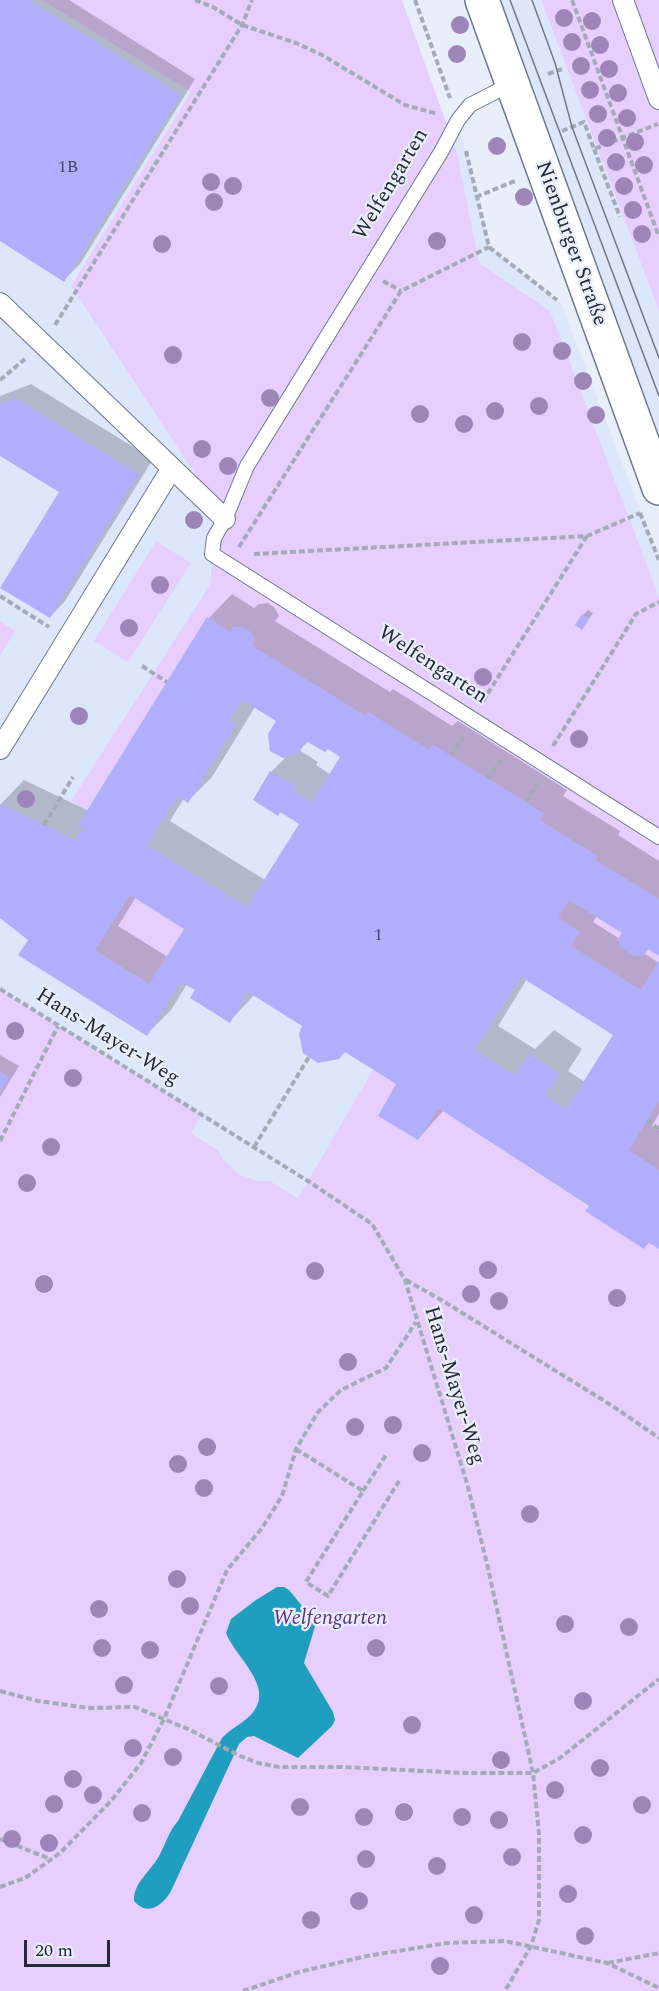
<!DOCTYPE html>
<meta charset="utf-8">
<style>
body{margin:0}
#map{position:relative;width:659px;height:1991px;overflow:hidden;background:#e8eefa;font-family:Spectral,serif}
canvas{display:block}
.scale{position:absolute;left:24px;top:1940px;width:86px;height:27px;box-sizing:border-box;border:3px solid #252a35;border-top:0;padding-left:8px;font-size:18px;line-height:21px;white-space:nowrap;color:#252a35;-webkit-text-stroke:4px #e8eefa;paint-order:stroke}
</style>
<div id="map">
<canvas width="659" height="1991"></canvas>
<div class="scale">20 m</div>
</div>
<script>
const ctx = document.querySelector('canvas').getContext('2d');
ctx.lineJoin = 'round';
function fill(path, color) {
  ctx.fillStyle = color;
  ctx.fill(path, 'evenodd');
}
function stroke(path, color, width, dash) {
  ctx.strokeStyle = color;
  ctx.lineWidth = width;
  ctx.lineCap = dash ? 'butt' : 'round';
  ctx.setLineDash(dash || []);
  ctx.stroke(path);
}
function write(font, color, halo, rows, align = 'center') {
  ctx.font = font + ' Spectral,serif';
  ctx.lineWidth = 4.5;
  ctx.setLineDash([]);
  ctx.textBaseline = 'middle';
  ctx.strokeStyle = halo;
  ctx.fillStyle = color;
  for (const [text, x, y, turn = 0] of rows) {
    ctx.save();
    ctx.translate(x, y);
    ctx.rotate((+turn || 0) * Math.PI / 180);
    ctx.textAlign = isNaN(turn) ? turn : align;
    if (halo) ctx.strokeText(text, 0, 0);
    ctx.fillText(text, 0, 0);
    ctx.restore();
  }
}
fill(new Path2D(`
 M0,0H42L191,92L71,286L441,152L458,120L489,247L561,303L659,560V1249L649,1243L644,1249L585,1211L588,1206L438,1108L418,1140L378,1116L396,1084L298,1198L270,1181H257L238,1174L191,1132L201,1115L0,989Z
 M499,0H541L659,311V446Z`), '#dce7fc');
fill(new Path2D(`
 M42,0H402L457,153L479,263L550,311L659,597V899L595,860L597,856L540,820L544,814L432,745L429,750L368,712L366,716L252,646L255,640C250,630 245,627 233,627L230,632L208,617L87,810L71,801L210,585L214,538L225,519L71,286L191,92Z
 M541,0H659V311Z
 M156,541L191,563L128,662L94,641Z
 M0,621L15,631L0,656Z
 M130,895L184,929L149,984L95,950Z
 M569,900L622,933L618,939L620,947L634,956L644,955L648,949L659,956V961L641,990L571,946L580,932L558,918Z
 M0,989L202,1115L191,1133L219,1151L222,1158L238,1174L257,1181H270L298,1198L373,1070L396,1084L379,1116L418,1140L438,1108L588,1206L586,1211L644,1249L649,1243L659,1249V1991H0V1092L9,1077L0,1072Z
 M659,1101V1170L629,1150Z`), '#e6cfff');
fill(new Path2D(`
 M277,1587H284L289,1590L316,1623L304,1663L333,1712L335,1720L332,1726L298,1758L254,1736L247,1737L239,1744L171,1891C163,1905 148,1917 134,1901C133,1883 151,1871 159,1856C166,1844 168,1832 178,1821L222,1738C231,1728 246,1722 254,1711C273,1685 236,1658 226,1633L231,1619L256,1600Z`), '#1f9ebf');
fill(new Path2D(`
 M0,0H69L195,79L80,264L64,280L0,240Z
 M31,384L153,459L65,601L50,617L61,492L0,454V396Z
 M232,594L254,608L259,604L268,603L275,608L279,616L275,621L390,692L393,689L452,726L458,721L567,790L563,796L620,831L618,835L659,861V954L649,948L644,953L659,963V1114L652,1126L659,1130V1247L591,1206L444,1110L418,1139L398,1084L255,994L230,1021L197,990L187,984L171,1010L147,1034L0,915V805L24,780L89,811L209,618ZM255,707L278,721L271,750L285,758L271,772L301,824L265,880L170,821L184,798L188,801L212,777ZM309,741L328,748L342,757L331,775L316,765L318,762L299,750ZM136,897L186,929L168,957L118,926ZM597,916L624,933L620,939L593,922ZM527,979L615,1034L585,1082L568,1071L582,1049L554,1030L535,1049L498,1026Z
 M588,610L593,613L586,623L583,615Z
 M0,1055L19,1066L0,1097Z`), '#0003');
fill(new Path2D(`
 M0,0H29L181,95L64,282L0,241Z
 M15,398L139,474L50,618L0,588L59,492L0,456V404Z
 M582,614L589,619L582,630L575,625Z
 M207,617L230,632L233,627H243L251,632L255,641L252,646L366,716L368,712L429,750L432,744L526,802L544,814L540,820L597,856L595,860L659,899V956L648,949L644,955L634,956L620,947L618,939L622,933L569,900L558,918L580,932L571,946L641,990L659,961V1101L629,1150L659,1170V1249L649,1243L644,1249L585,1211L589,1206L438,1108L418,1140L378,1116L396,1084L345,1052L339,1059L318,1063L303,1053L299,1034L302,1026L248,992L230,1023L190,998L195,990L181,982L147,1036L18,955L28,940L0,918V804L76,840L83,828L78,825ZM242,700L276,721L268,734L270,751L283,758L299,753L306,741L325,752L328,749L340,757L312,802L293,790L295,786L270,771L253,800L278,816L280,812L299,824L247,907L147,845L178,796L188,803L236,725L229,721ZM130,895L184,929L149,984L95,950ZM521,977L613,1035L566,1109L545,1095L560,1074L529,1054L514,1075L475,1050Z
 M0,1072L9,1077L0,1092Z`), '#b1aefe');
const service = new Path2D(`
 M513,83L470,105L458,120L441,152L247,466L225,519L214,538L212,554L659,837`);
const pedestrian = new Path2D(`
 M623,0L659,99
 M0,303L225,519
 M0,749L172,468`);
const tertiary = new Path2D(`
 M482,0L659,488`);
stroke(service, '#6b7891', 16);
stroke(pedestrian, '#6b7891', 22);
stroke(tertiary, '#6b7891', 36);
stroke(new Path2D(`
 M195,0L213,7L242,25L296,43L322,55L405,105L438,114
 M415,0L450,98
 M572,0L659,237
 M548,74L562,69
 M562,131L584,122L594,149L658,124
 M594,149L620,217
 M466,151L489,247L557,300
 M476,197L515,181
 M383,281L401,291
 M55,325L242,25L252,0
 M0,380L25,359
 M640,513L659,560
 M239,547L401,291L489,247
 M254,554L587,536L640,513
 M0,596L49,627
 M142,666L167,682
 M483,701L587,536
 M553,746L636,614L659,602
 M451,756L463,737
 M488,779L501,760
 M526,802L537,783
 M44,825L73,777
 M0,989L308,1181L372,1224L405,1280L468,1487L487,1564L533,1773L539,1834V1920L531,1946L505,1991
 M647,1120L659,1129
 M0,1141L58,1026
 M254,1147L309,1057
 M406,1280L443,1301L614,1407L659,1438
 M296,1449L363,1491L306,1582L328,1596L399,1481
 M363,1491L386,1455
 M0,1691L38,1701L89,1708L135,1707L190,1730L240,1756L258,1763L279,1767H342L466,1773H533L560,1758L659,1679
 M0,1839L50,1859
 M0,1887L25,1878L60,1853L111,1801L141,1763L164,1719L227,1570L262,1528L282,1496L296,1449L318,1412L341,1390L386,1368L416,1322
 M608,1963L659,1953
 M243,1991L299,1972L367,1956L447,1943L505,1941L607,1963L659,1988`), '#a5abb6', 4, [6, 3]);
stroke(service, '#fff', 14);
stroke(pedestrian, '#fff', 20);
stroke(tertiary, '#fff', 33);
stroke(new Path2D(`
 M510,0L659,396
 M532,0L555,63L572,127L659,358`), '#747a85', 1.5);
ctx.fillStyle = '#9d85ba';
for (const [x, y] of [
 [564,18],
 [592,21],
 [460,25],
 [572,42],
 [600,45],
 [457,54],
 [581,66],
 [609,69],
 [590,90],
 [618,93],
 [598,114],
 [627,118],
 [607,138],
 [635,142],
 [497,146],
 [616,162],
 [644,165],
 [211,182],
 [233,186],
 [624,186],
 [524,197],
 [214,202],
 [633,210],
 [642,234],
 [437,241],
 [162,244],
 [522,342],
 [562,351],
 [173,355],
 [583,381],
 [270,398],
 [539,406],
 [495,411],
 [420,414],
 [596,415],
 [464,424],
 [202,449],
 [228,466],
 [194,520],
 [160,585],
 [129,628],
 [483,677],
 [79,716],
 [579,739],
 [26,799],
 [15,1031],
 [73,1078],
 [51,1147],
 [27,1183],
 [488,1270],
 [315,1271],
 [44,1284],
 [471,1294],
 [617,1298],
 [499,1301],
 [348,1362],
 [393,1425],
 [355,1427],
 [207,1447],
 [422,1453],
 [178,1464],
 [204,1488],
 [530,1514],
 [177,1579],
 [190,1606],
 [99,1609],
 [565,1624],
 [629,1627],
 [102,1648],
 [376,1648],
 [150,1650],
 [124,1685],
 [219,1686],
 [583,1701],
 [412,1725],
 [133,1748],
 [173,1757],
 [501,1760],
 [600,1768],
 [73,1779],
 [555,1790],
 [93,1795],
 [54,1804],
 [642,1805],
 [300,1807],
 [404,1812],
 [142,1813],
 [364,1817],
 [462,1817],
 [499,1820],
 [583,1835],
 [12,1839],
 [49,1843],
 [512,1857],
 [366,1859],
 [437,1866],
 [568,1894],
 [359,1901],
 [474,1915],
 [311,1920],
 [585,1936],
 [440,1966]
]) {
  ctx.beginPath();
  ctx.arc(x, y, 9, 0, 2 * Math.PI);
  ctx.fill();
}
write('18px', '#484b67', null, [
 ["1B",68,168],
 ["1",378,936]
]);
write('21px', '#252a35', '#e8eefa', [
 ["Welfengarten",392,185,-59],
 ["Nienburger Straße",570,244,70],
 ["Welfengarten",432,666,33],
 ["Hans-Mayer-Weg",107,1038,32],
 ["Hans-Mayer-Weg",453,1386,73]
]);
write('italic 21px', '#5f2f86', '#e8eefa', [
 ["Welfengarten",330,1620]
]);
</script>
